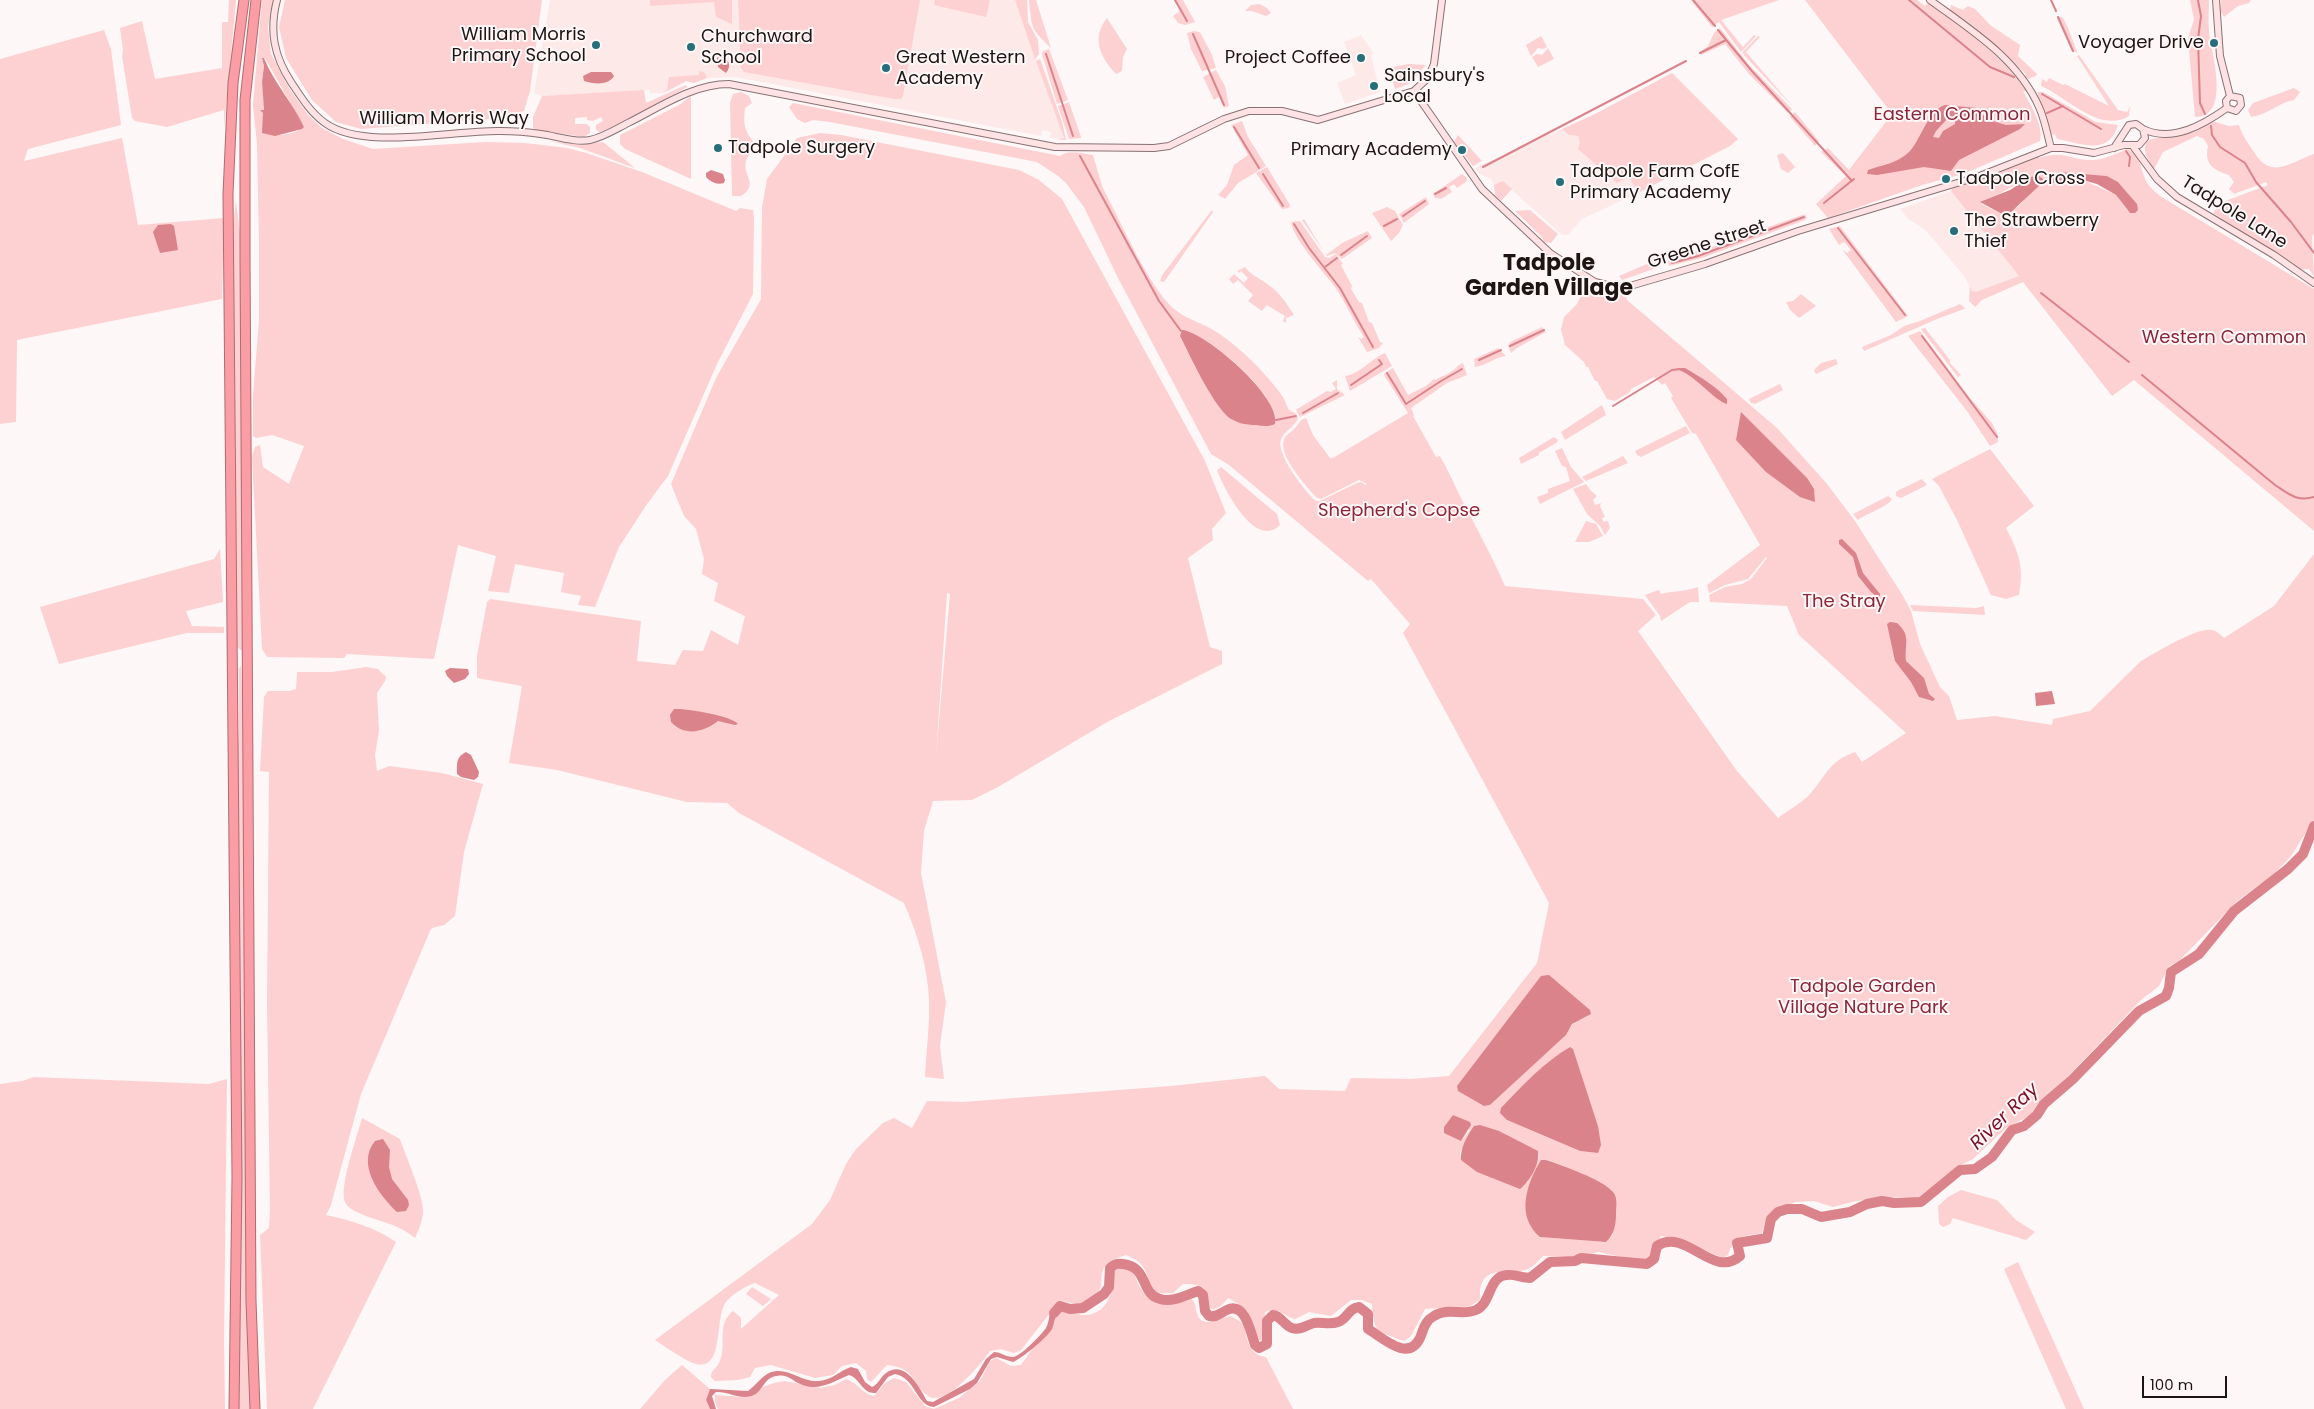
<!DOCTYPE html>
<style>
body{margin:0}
#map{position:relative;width:2314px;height:1409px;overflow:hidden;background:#fdf7f7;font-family:Poppins,sans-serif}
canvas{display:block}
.scale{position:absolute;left:2142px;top:1376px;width:85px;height:22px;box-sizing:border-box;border:2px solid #1d1414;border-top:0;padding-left:6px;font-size:15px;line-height:18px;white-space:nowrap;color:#1d1414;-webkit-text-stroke:4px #fdf7f7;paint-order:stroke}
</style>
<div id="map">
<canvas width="2314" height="1409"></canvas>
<div class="scale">100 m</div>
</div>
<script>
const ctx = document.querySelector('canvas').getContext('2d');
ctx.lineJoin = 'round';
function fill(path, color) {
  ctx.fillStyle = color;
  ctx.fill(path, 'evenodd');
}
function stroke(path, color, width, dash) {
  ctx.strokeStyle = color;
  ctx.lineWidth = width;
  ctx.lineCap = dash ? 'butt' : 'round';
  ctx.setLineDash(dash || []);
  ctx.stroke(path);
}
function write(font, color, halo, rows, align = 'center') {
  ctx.font = font + ' Poppins,sans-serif';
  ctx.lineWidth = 4;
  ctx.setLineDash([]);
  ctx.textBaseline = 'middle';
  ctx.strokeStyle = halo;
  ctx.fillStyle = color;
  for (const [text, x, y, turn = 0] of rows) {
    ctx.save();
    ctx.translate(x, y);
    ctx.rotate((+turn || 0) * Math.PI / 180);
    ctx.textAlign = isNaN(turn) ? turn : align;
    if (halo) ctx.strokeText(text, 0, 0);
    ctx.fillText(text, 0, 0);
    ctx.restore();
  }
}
fill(new Path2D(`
 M550,0H1015L1064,138H1050L1051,132L1042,130L1041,136L736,77L706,78L694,83L686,81L664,93H650V90L542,96L534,93Z
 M1361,35L1374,54L1371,55L1380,92L1345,104L1337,83L1356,75L1344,42Z
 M1562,129L1569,135L1578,136L1580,145L1629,177L1638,193L1582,219L1568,235H1562L1503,182L1494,185L1491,179L1478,173L1475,168Z
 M1951,191L1978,224L2019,276L1976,293L1972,291L1964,276L1934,240L1924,229L1908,219L1900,209Z`), '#fee9e9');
fill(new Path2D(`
 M229,0H236L224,129V110L167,127L135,121L132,118L122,56L123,50L120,28L142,21L155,79L222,68V22H228Z
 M262,0H273L268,27L271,54L289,88L308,115L322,128L343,139L373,149L485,142L525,143L567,148L586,153L642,172L736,211L740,208L753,210L754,219L753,294L717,364L668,476L647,504L619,547L595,607L578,605L581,596L561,592L564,573L515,564L509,593L488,591L496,556L458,545L434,659L347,654L344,658L267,657L262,649L252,457L255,447L260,445L263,467L289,484L304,446L272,435L256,438L253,436V396L259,320V241L257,144L253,105ZM265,58L304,127C293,135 275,138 263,131V113L260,110H264L262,82L264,66L262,59Z
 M285,0H542L530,91L524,111L488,119L361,129L336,122L312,100L286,58L279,27Z
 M650,0H732V24L716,17L714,2L650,6Z
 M738,0H920L903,96L901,99H894L744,72L741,68Z
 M935,0H990L986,17L934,5Z
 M1015,0H1027L1028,22L1038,40L1039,54L1035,59Z
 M1029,0H1036L1051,48C1030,28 1032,28 1029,0Z
 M1174,0H1183L1195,22L1185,25L1178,23L1173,16L1180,11Z
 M1691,0H1779L1721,20L1743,47L1754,35L1756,36L1741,52L1719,22L1712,27Z
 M1805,0H1917L1925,6L1929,2C1965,30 2002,55 2028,92L2023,91C2030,104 2044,126 2040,141L1963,174L1922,185L1828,218L1816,204L1846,176L1821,152L1828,148L1849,170L1892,114Z
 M2190,0H2209C2209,10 2208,21 2209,32C2211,52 2232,117 2195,117L2188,38L2194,20Z
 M2221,0H2251L2249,3L2238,6L2224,17L2220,11Z
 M1259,4L1267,8L1271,13L1266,16L1252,11H1245L1251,5Z
 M1951,5L1963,10L1968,6L1975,9L1990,25L2020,45L2018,56L2037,74L2036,76L2028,79L2025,76L2026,74L1973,26L1950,10Z
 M2058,17H2062C2066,20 2076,48 2077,53L2072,51L2057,19Z
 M1107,18L1127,49L1123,57L1122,71L1116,74C1100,57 1091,38 1107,18Z
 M1720,28L1749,65L1792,109L1788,113L1749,74L1725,44L1701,55L1700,52L1708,46L1714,33Z
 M104,30L111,49L121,125L28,149L24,161L122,138L138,225L224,218L222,299L17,340L16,422L0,424V59Z
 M1194,31L1200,32L1212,55L1216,68L1202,71L1191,49L1187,33Z
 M1541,36L1547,47L1543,49L1538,48L1531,56L1526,45Z
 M1758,36L1760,37L1746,52L1794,108L1742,53Z
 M1548,48L1554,59L1538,67L1532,57L1537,54L1542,55Z
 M1049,49L1068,100L1057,104L1042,54L1043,51Z
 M2079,55L2118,110L2127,112L2130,106L2129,116C2100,134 2067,97 2041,86L2042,79L2047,82L2049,78L2063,85L2065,84L2109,106L2077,56Z
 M1040,59L1062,122L1066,140L1055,139L1064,138L1036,61Z
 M1409,64L1426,65L1411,83L1395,89L1389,68Z
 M1216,70L1225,86L1229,106L1224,108L1219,97L1214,100L1203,77Z
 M699,71L704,72L707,78L694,83L686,81L667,91H663L667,90L669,77L699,75Z
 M1672,73L1738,139L1730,146L1638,193L1629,177L1617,183L1578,149L1580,143L1578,136L1569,135L1562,129L1595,114Z
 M686,85L687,87L608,131L599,132L596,129V125L603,121L601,117L593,121L587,120V117L575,118V124H587L590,127V133L584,137L536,130L533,128V117L542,96L644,90L646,103Z
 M2294,88L2300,92L2294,100C2279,102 2268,115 2251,117L2248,110L2253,103Z
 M741,92L749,96L752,103L745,108C744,117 743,125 748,134C750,138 753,140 753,144C754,152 747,155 746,161C742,177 760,183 741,196H732L730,103L733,94Z
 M2037,92H2043L2096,122L2118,125C2108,157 2081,143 2057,139L2055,134L2051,135Z
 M691,96V179L625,149L620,144V135L679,105Z
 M1069,102L1081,137V138L1069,139L1058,106Z
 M793,103L1060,156C1071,149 1080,154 1093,155L1102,186L1109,200C1124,229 1149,286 1173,308C1186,320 1204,323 1218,333C1242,349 1266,373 1283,397C1286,401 1286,406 1289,410L1295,413L1298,418C1295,427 1285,430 1281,439C1275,453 1305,492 1316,501H1320L1357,483L1361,482L1365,485L1367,484L1359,480L1321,499L1316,497C1306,486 1278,455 1284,440C1285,435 1289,434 1292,431C1298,427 1298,420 1306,418L1313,435L1330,458H1333L1408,413L1384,375L1385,373L1393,368L1408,395L1426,386L1434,379L1436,380C1441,375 1447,376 1452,371C1457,368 1457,365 1463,363L1467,375L1447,383L1411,408L1414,415L1413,416L1436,457L1440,456C1448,470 1454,484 1461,498C1476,527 1492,556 1505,586L1643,599L1656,615L1638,631L1737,771L1778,818C1788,810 1802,803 1810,794C1826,776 1829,761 1855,752L1862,762L1906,733L1799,635L1787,606L1710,602L1709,595L1725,587L1742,584L1751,579L1767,558L1766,557L1748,579L1725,585L1709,593L1707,585L1760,545L1696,434L1692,433L1671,398L1673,396L1665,383L1662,385L1654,377L1631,389L1630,392L1615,401L1607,399L1597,381H1595L1588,367H1586L1584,362L1565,345L1561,329L1564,317L1577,304L1587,284L1607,292L1623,293L1626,296L1627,300L1640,311L1777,428L1827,484L1855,521L1903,596L1911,611L1920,644L1940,687L1949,696L1957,720L1995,716L2052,725L2053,719L2090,711L2141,661C2155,653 2197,627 2212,630C2217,631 2221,635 2224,638L2274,606L2314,554V820L2291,856L2274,874L2236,902L2179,961L2169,966L2159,986L2141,1000L2031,1115L2006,1128L1973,1159L1957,1167L1918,1198L1897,1197L1856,1201L1833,1207L1814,1201L1795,1202L1767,1217L1762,1233C1742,1237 1735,1234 1728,1255L1723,1258L1677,1239L1661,1236L1650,1257L1645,1262L1598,1252L1580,1257L1543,1256C1538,1261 1533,1268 1525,1270C1501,1275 1479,1264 1480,1299C1466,1314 1444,1306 1425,1309L1411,1336L1404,1341C1378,1331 1374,1335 1372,1304L1362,1300H1351L1331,1316L1309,1312L1295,1319C1284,1316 1277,1307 1265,1312L1263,1338L1261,1341L1257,1339C1251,1321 1248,1307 1228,1298C1223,1304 1217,1312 1208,1308C1205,1289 1206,1284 1183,1284L1173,1293C1141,1296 1155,1279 1140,1263C1136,1259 1130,1257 1126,1255C1087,1267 1111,1280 1095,1296C1091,1299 1085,1302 1081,1305L1062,1301L1057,1304L1021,1350L1014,1353L1001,1349L990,1351C982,1363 945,1408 928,1396C910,1383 917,1368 887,1365L871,1382L867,1379L866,1371L856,1363L842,1366L833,1375L815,1378L771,1365L755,1368L750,1377L738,1380L715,1381L711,1377C711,1370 716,1369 719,1363C728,1344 715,1326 733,1311L741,1318V1329L779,1295L755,1283C746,1286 732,1294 726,1302C714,1317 725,1371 696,1364C687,1362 664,1346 655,1340L812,1224L830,1200L846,1164L856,1149L883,1123L894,1118L912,1128L927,1101L963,1102L1171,1086L1265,1076L1279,1089L1345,1091L1351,1078L1410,1079L1449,1076L1537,963L1549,903L1403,633L1410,624L1371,579L1368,581L1229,465L1211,454L1118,278L1084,207L1066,183L1058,176L1037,162L830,122L813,120L805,123L797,119L789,107ZM1180,336C1188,337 1199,338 1207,342C1230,355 1272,393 1276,420C1265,421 1247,425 1237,422C1218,415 1189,355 1180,336ZM1549,976L1587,1017C1575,1019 1571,1025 1566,1035L1490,1105L1484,1106ZM1569,1047L1573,1050L1598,1126V1153L1580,1151L1507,1120ZM1454,1115L1470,1130L1461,1141L1444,1127ZM1468,1135L1538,1151L1539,1157L1527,1183L1461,1160L1460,1153ZM1541,1160H1547L1583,1174L1612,1190L1613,1235L1606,1242L1540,1237Z
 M1795,112L1819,141L1815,146L1790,117Z
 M1242,121L1248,137L1266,166L1238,183L1225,199L1218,195L1227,185L1234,165L1248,155L1231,125Z
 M2212,121L2229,126L2239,125C2242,135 2248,143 2254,152C2271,180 2289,163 2314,154V233L2312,237L2314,277L2309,269L2298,270L2213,213L2223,202L2268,185L2266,182L2234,194L2229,189L2234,182L2229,175C2213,170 2204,164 2208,146L2204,139L2197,136L2163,152L2154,169C2150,163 2142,152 2146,144C2149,136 2165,138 2172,137C2185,136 2199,127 2212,121Z
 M820,133L841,135L1019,170L1039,180L1062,199L1205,461L1226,513L1212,529L1213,540L1188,558L1210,647L1222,651V664L1109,721L998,787L972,800L933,801L924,831L921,873L946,1002L940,1046L944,1079L925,1077C926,1052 930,1025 929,1000C928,968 917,933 904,903L739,813L727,803L687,802L557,770L509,763L522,686L477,678V656L487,602L490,599L641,621L637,661L675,665L683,650L703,651L711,630L738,645L745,616L714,601L718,583L702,574L704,559L696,529L684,516L671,484L716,378L761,299L762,207L767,179L797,138ZM947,593L950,594L936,756ZM717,721C703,732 693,733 677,727Z
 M1458,135L1482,161L1473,166L1454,142Z
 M549,141L580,145L603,142L635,168L580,148Z
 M2128,149C2140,155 2141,170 2146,181C2149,187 2155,191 2160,196L2314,289V531L2134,380L2112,396L2023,282L1982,300L1975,307L1969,301L1970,286L1972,291L1976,292L2019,276L1951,191L1953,187L1981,179L2038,155L2039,158C2063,149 2072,161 2094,160C2106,159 2117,153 2128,149ZM2063,173L2107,176L2118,182L2137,204L2128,211L2116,195L2083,180L2041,184L2032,191L2019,206L2004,215L1981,204L2024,180L2050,181L2056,174Z
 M1783,153L1795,167L1788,173L1781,169L1777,155Z
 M1267,167L1290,205L1289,208L1282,209L1256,173Z
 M1462,174L1466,177L1467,181L1457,188L1454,184L1449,187L1452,192L1441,199L1435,198L1433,194Z
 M1503,181L1512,189L1501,201L1495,195L1494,185Z
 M1426,197L1429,204L1404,223L1399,214Z
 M236,201L241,242L242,651L235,645L232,268L233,227Z
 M1387,207L1395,211L1403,225L1399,233L1391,241L1372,213Z
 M1212,210L1213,212L1164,282L1160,281L1163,274Z
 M1530,210L1558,234L1551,243L1544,242L1542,237L1515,211Z
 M1805,214L1807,218L1805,220L1702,258L1669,266L1668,262L1670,259L1709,248Z
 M1304,219L1326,255L1342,243L1368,231L1372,238L1342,259L1335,253L1327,256L1302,220Z
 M1300,221L1325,257L1329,258L1336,254L1343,264L1341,265L1352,286L1351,289L1359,302L1362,303L1369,322L1372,323L1380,342L1383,343L1379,348L1367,352L1358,337L1361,339L1364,337C1352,319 1345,300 1332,283C1320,268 1293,238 1291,222Z
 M1840,226L1908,316L1896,322L1842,249L1847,253L1851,250L1844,242L1839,245L1829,229Z
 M1656,260L1659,267L1622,280L1619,276Z
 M1245,267C1251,275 1259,278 1266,283C1278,291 1286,302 1294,315L1286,318V323L1283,321L1285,316L1267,305L1262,311L1248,301L1253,295L1238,280L1233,284L1229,279L1234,274L1244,283L1248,278L1241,271L1239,273L1237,271Z
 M1801,294L1816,306L1799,318L1790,310L1786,302L1793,301Z
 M1960,304L1965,308L1964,309L1937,319L1864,351L1862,347L1891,335L1904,326L1920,321Z
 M1542,327L1546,332L1517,348L1511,353L1508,346L1510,342Z
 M1925,328L1950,360V363L1961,375L1958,377L1921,329Z
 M1920,331L1970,398L1992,423L1998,435V442L1990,446L1967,411L1908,336Z
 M1498,348L1506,356C1494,357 1487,366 1475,367L1474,359Z
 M1385,353L1392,366L1350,391L1345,376C1360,374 1372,358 1385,353Z
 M1836,359L1838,364L1816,374L1814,370L1821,363Z
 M1337,380V389L1345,395L1300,417L1296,410L1327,391L1331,392L1336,389L1332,383Z
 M1780,384L1783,390L1755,404L1751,403L1749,399Z
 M1602,405L1606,415L1565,440L1561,432Z
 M1686,426L1690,433L1641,457L1637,455L1635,451Z
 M1554,437L1558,440L1556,443L1539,453V455L1521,464L1519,458Z
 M1562,448L1571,467L1584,482L1540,504L1537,497L1548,493V489L1570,481L1566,467L1562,466L1555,451Z
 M1990,449L2034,506L2006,528C2019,553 2024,566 2019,595L2006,599L1991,595L1957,520L1939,486L1932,479Z
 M1623,456L1628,463L1586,481L1582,477Z
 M1221,467L1277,514L1280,525C1255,550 1224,489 1217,470Z
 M1922,479L1927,485L1901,498L1896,496V492L1899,490Z
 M1586,484L1591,491L1597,496L1593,500L1595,505L1601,503L1600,506L1605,517L1602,518L1603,522L1608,521L1610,528L1605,535L1600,526L1587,514L1573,489Z
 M1888,496L1892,499C1888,507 1867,513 1858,520L1853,514Z
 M1586,521L1596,524L1603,536L1589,542H1575Z
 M220,549L223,602L186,611L192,626L224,627V633H187L59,664L40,607L214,559Z
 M1698,587L1699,602H1690L1661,621L1660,616L1645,595L1659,590L1661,594C1673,591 1684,592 1698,587Z
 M1910,605L1976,608L1984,606L1985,615L1913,611Z
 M241,665L244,737L247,1271L250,1409H238L241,1204L237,758L239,732V669Z
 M366,667L378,669L386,677L385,681L377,693L379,731L375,755L377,771L389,766L442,773L483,784L464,852L455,916L444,925L432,928L430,931L361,1094L331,1205L326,1215C350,1220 376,1228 396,1242L313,1409H267L260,1235L269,1228L270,1210L267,1004L269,772L260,771L264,697L268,691H289L296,689L297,672H332Z
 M34,1077L209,1084L227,1079L224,1343L225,1409H0V1084L22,1081Z
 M362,1118L400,1139C406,1157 423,1194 423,1211C423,1220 419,1229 415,1238C409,1233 402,1229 395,1226C384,1221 352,1214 346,1204C337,1191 358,1134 362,1118Z
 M1961,1190L1997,1200L2016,1220L2035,1232L2026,1240L1953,1218L1950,1224L1943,1227L1939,1224L1938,1206L1948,1197Z
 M2018,1262L2084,1409H2066L2004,1269Z
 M1126,1266C1138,1276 1134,1278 1141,1289C1153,1310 1172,1301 1191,1298C1196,1304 1195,1307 1197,1313C1201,1330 1220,1318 1231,1316L1244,1324C1247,1339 1248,1355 1266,1357L1293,1409H718L715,1402V1395L745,1397L753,1396L763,1387L774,1383L785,1381L820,1388L835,1385L846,1379C858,1383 862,1394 874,1396L885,1383L894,1378L906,1382L925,1406L934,1409L959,1398L980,1381L990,1361L996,1358L1011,1366L1021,1365L1059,1312C1069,1311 1074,1314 1083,1315C1106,1316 1115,1292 1113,1273L1117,1267Z
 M752,1287L771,1299L763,1306L746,1294Z
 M682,1365L710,1389L706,1400L710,1409H640L665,1380Z`), '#fdd0d2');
fill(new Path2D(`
 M720,54C729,58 732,66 726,73L718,67L717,58Z
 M262,58H264C274,83 293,103 304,127L302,129L275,136L262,133L263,113L260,110H264L262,82L264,66Z
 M591,72H611L614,76C608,86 594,84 584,81L583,76Z
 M1945,105L1976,108L1985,117L1996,122L2006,125L2025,124L2020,129L1959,160L1951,171L1924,167L1877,175L1867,174L1868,170C1882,165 1899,163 1910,151C1921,139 1929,109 1945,105ZM1948,118L1955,120V124L1943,131L1939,138L1933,137L1936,131Z
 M711,170L723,174L725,180L724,183C716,185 711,182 706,177V173Z
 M2059,172L2107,176L2118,182L2137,204L2138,210L2135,213H2130L2116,195L2097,184L2083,180L2041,184L2009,214L2004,215L1980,202L2010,190L2030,177L2039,176L2046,181H2049Z
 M171,224L174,226L178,250L160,253L153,232L158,225Z
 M1182,330C1206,332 1282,398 1275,424C1269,427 1262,426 1256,425C1246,425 1235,423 1227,416C1210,399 1191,358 1180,336Z
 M1681,368H1685C1700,377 1715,385 1727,399V404C1715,401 1697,377 1679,370Z
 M1741,412L1807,478L1814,489L1815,502L1800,497L1766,472L1736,440Z
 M1842,539L1856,553L1863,573L1880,594V599L1871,592L1858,576L1853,557L1839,544V540Z
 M1890,622L1897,623C1912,636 1904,645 1906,661L1924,678L1929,694L1935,699L1933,701L1919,697L1911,682L1895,661L1887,624Z
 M450,668L468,669L469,674L465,679L454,683L447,676L445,671Z
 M2052,691L2055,704L2036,706L2035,693Z
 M674,709C685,708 733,716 738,724L735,725L718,721C704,732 685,737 671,722L670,715Z
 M466,752L471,755L479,772L478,777L474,780L461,777L457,774C457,763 456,757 466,752Z
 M1549,975L1590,1010L1591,1014L1572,1024L1566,1035L1490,1105L1484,1106L1458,1091L1457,1086L1541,976Z
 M1570,1047L1573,1049L1598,1126L1601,1145L1598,1153L1580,1151L1507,1120L1500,1113L1501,1108C1522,1086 1543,1063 1570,1047Z
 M1453,1115L1470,1122L1471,1125L1461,1141L1444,1133V1127Z
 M1480,1125L1499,1131L1538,1151C1540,1164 1530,1181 1520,1189L1477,1172L1461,1160C1460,1148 1467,1136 1474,1126Z
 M383,1139L390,1150L389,1167L392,1179L408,1200L409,1205L406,1211L397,1212C379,1195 356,1164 375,1141Z
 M1541,1160H1546C1561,1165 1604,1180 1613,1192C1618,1198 1616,1206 1616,1214C1616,1225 1614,1235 1606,1242L1540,1237C1515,1216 1527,1183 1541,1160Z
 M1058,1305H1066L1064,1310C1053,1314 1056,1320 1052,1329C1048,1337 1021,1359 1013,1362L997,1357L991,1359L977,1383L970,1389L934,1407C916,1406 916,1378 895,1374L888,1377L876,1393C862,1394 860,1378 849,1375C832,1382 817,1393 798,1383C790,1379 787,1374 777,1376C764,1377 764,1390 754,1395C742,1401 728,1391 716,1392L712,1396L716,1409H710L706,1400L710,1389L748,1391C755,1386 761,1377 769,1373C787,1365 801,1383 819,1381C832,1380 839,1371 851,1367L858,1369L865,1382L872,1387C879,1384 880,1377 886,1373C905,1359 920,1388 927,1401L933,1402L974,1379L986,1359L994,1352C1000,1352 1006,1357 1013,1357C1020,1357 1042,1334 1046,1328C1051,1319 1047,1310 1058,1305Z`), '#db838a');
stroke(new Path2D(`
 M1175,0L1187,21
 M1693,0L1715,26
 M1909,0L1990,67L2014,77
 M2051,0L2056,11
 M2198,0L2201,16L2198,39L2200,103L2205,114
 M2058,17L2073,51
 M1718,30L1751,70L1852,181
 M1193,34L1224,105
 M1700,53L1726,40
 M1046,54L1073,136
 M2042,94L2101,129
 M2047,113L2063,106
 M2211,126L2212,135L2220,147L2245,163L2256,182L2291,222L2314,253
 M1234,127L1259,168
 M2126,151L2130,157L2129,166
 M1080,156L1159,301L1181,331
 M1483,167L1686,61
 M1263,174L1283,206
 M1435,194L1446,188
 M1824,203L1854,179
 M1403,216L1425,201
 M1294,224L1309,248L1340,288L1373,347
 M1384,226L1397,219
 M1838,228L1905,315
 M1341,255L1367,236
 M1672,263L1698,256L1804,217
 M1325,267L1337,258
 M2041,293L2129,362
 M1922,336L1997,437
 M1510,346L1544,330
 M1479,360L1501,350
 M1387,373L1406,404L1441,381L1462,369
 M2142,375L2275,485C2289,494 2297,502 2314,497
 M1351,385L1382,364L1379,360
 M1613,406L1672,370L1680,369
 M1303,413L1338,393
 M1276,420L1296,416`), '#db838a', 2);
stroke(new Path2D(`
 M1054,1313L1060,1306L1070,1309L1083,1308L1104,1294L1109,1287L1110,1268C1114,1264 1117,1263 1123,1264C1149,1267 1140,1294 1160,1299C1173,1303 1186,1295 1198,1291L1203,1295L1205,1311L1209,1316C1217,1318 1220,1313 1227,1310C1245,1301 1251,1333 1255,1345L1259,1348L1267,1344V1321L1273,1315C1281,1316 1284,1325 1292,1328C1301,1331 1306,1325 1314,1323C1322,1322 1330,1325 1338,1322C1348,1319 1348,1308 1359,1307L1368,1314V1329C1382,1337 1408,1363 1420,1338C1424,1328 1425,1321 1434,1316C1448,1307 1462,1316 1476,1310C1492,1303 1488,1276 1507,1275C1515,1274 1522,1278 1530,1278L1550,1262L1575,1261L1581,1258L1647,1264L1654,1259L1657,1246C1686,1227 1713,1280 1740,1256L1737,1243L1767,1238L1771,1219L1778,1212L1787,1209H1802L1821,1217L1850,1212L1867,1204L1882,1201L1894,1203L1921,1202L1960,1170L1975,1169L1992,1157L2012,1130L2024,1126L2037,1115L2044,1104L2073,1079L2139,1011L2166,996L2169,988L2171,972L2199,954L2234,911L2288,869L2303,854L2314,826`), '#db838a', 10);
const secondary = new Path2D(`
 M277,0C269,31 274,56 291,82C301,97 310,112 325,123C364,151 452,130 500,131C514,131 528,132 541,134C556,136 575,143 590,140C604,137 616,129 628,123C660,107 693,84 729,84L1055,147L1154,148L1169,146L1224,119L1249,111H1282L1318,120L1414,91L1428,78L1434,64L1442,0
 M1930,0C1971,30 2018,59 2039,107C2045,120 2047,134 2051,148
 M2216,0L2220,56L2230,96
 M1414,91L1482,189L1550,253L1595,282L1615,287L1630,286L1705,264L1798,231L1977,177L2051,148H2063L2094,153L2124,145H2139L2145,138L2143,129L2136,124L2129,125L2114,148
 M2227,108L2236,111L2241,105L2240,98L2230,96
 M2227,108L2226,101L2230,96
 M2143,129C2172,143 2203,125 2227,108
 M2132,145L2157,179L2177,197L2274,255L2314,283`);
const highway = new Path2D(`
 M234,1409L237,1177L228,194L233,83L244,0
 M255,1409L251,1301L245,257V100L256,0`);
stroke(secondary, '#897172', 8);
stroke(highway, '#ad6d72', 11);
stroke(secondary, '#fee2e4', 6);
stroke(highway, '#fb9da4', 9);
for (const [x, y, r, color] of [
 [2214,43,5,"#276e7b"],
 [596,45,5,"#276e7b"],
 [691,47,5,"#276e7b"],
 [1361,58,5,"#276e7b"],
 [886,68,5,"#276e7b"],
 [1374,86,5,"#276e7b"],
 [718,148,5,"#276e7b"],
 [1462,150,5,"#276e7b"],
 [1946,179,5,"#276e7b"],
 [1560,182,5,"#276e7b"],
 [1954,231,5,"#276e7b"]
]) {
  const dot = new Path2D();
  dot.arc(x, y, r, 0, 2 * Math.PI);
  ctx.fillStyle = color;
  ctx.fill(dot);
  stroke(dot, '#fdf7f7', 2);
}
write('18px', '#1d1414', '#fdf7f7', [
 ["William Morris",586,35,"right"],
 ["Primary School",586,56,"right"],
 ["Churchward",701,37],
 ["School",701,58],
 ["Voyager Drive",2204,43,"right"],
 ["Great Western",896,58],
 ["Academy",896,79],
 ["Project Coffee",1351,58,"right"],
 ["Sainsbury's",1384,76],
 ["Local",1384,97],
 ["Tadpole Surgery",728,148],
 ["Primary Academy",1452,150,"right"],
 ["Tadpole Farm CofE",1570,172],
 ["Primary Academy",1570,193],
 ["Tadpole Cross",1956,179],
 ["The Strawberry",1964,221],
 ["Thief",1964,242]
], 'left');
write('18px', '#8d2437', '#fdf7f7', [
 ["Eastern Common",1952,115],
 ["Western Common",2224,338],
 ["Shepherd's Copse",1399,511],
 ["The Stray",1844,602],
 ["Tadpole Garden",1863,987],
 ["Village Nature Park",1863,1008]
]);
write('18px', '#1d1414', '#fdf7f7', [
 ["William Morris Way",444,119],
 ["Tadpole Lane",2234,213,32],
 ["Greene Street",1707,245,-18]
]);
write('italic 19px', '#7c122a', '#fdf7f7', [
 ["River Ray",2005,1117,-44]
]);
write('bold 22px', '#1d1414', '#fdf7f7', [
 ["Tadpole",1549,264],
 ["Garden Village",1549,289]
]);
</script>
